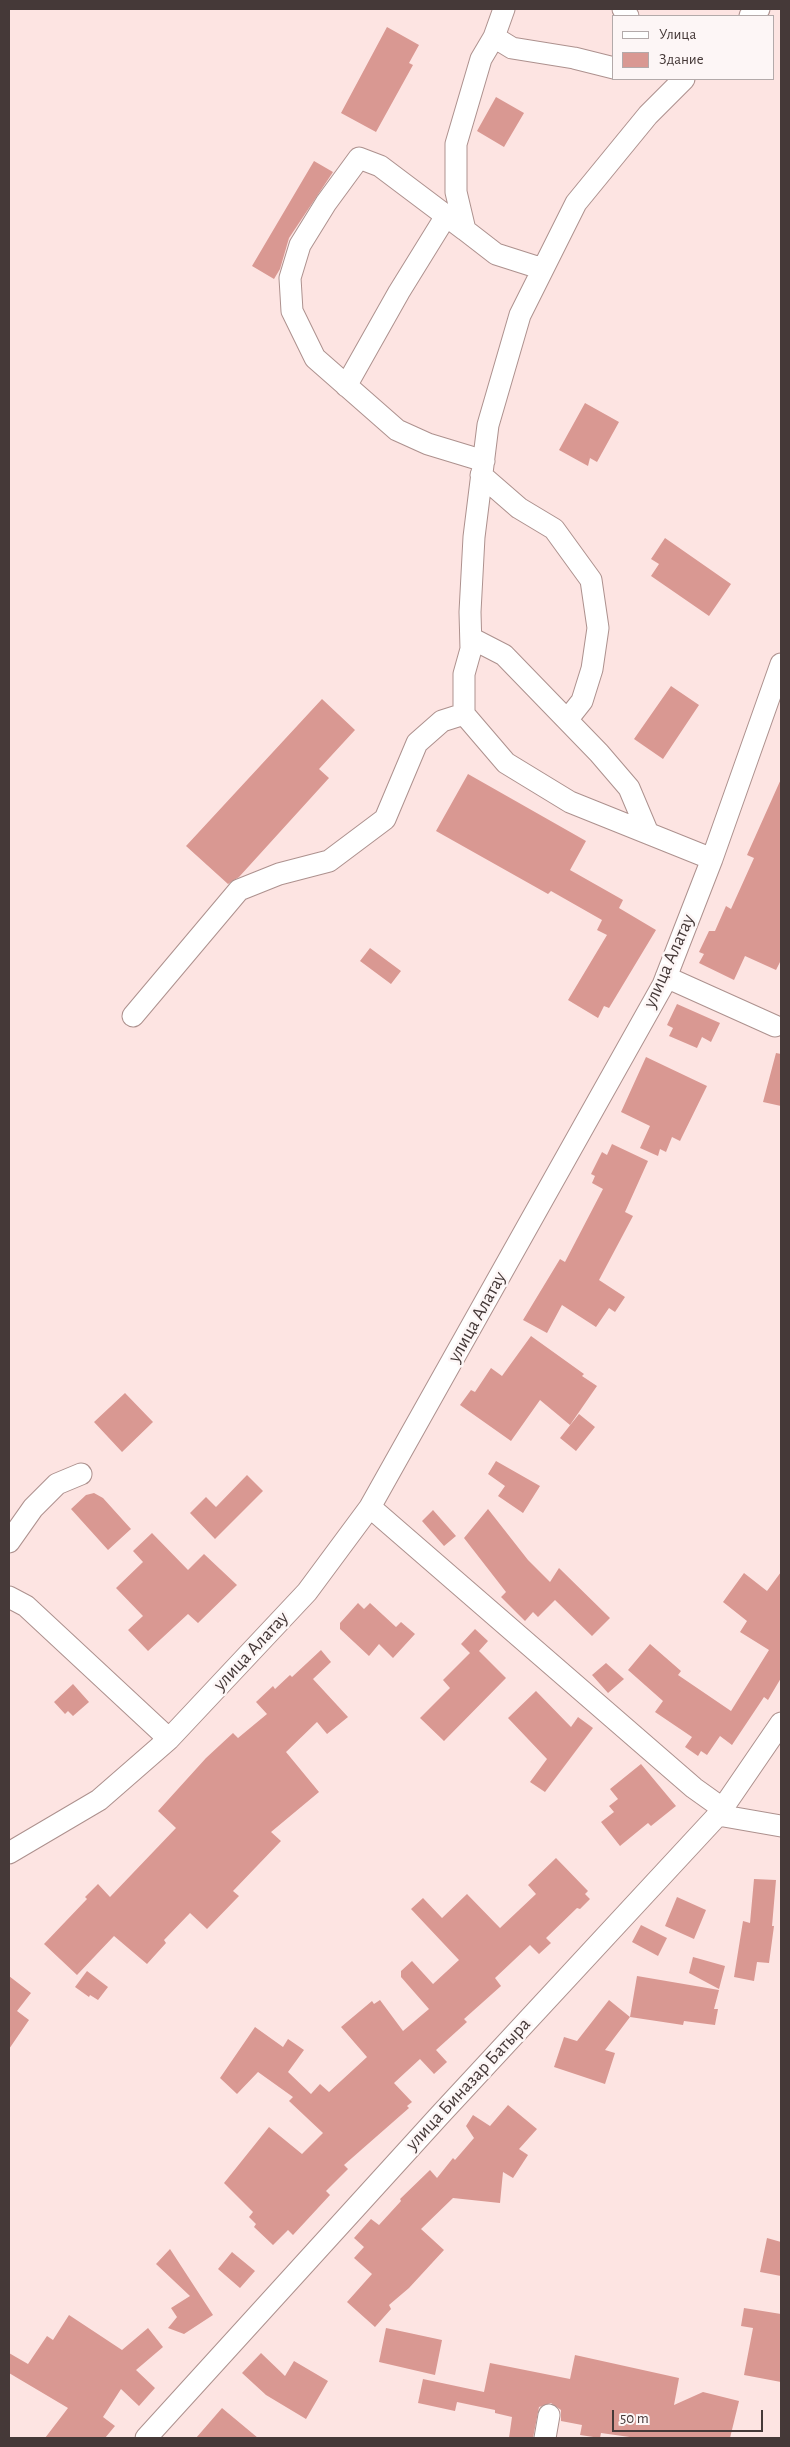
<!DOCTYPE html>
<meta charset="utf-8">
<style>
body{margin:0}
#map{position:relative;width:790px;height:2447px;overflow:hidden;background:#fde4e2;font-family:"Alegreya Sans",sans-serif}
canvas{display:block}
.frame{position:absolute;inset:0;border:10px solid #453938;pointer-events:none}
.legend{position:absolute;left:612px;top:15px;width:162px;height:65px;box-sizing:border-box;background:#fdf6f6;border:1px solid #b3aaaa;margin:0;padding:6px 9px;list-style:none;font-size:15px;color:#453938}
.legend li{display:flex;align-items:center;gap:10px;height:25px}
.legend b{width:25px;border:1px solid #b3aaaa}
.scale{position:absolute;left:612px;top:2410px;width:151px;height:22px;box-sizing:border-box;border:2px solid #453938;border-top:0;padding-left:6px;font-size:15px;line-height:18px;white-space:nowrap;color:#453938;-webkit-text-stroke:4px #fdf6f6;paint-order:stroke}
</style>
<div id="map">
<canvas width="790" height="2447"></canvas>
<div class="frame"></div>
<ul class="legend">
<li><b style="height:6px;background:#fff"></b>Улица</li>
<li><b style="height:14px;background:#d99892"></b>Здание</li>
</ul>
<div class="scale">50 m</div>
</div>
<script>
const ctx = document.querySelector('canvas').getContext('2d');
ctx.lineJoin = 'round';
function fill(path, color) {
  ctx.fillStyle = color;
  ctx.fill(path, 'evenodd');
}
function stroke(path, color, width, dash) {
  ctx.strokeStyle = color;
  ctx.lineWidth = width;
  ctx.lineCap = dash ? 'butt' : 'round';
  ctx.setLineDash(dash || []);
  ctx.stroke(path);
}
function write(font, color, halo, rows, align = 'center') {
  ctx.font = font + ' "Alegreya Sans",sans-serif';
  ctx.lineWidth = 5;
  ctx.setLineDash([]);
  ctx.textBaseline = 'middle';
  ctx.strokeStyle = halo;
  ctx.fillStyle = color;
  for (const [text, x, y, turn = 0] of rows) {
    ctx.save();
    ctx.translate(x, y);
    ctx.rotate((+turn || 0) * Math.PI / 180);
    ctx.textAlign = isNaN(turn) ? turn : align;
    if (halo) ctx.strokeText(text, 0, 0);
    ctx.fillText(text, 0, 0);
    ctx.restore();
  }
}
fill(new Path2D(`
 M387,27L419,45L409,63L413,65L376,132L341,113Z
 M496,97L524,113L504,147L477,131Z
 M314,161L333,172L289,238L280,269L274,279L252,266Z
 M585,403L619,422L597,462L590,458L588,466L559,450Z
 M665,538L731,584L709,616L651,576L659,564L651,559Z
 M671,686L699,705L663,759L634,739Z
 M322,699L355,730L319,769L329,778L239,877L228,884L186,846Z
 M468,774L586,841L570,870L623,900L619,908L656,930L609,1008L604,1006L598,1018L568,1000L607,935L597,930L602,920L551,891L548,894L436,831Z
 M781,779V960L776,970L745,956L734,980L699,963L704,954L699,952L709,931H715L726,906L731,909L754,858L747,855Z
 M370,948L401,971L391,984L360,961Z
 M677,1004L720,1023L711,1042L702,1037L697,1048L669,1036L673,1028L667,1025Z
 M776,1053L781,1054V1106L763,1102Z
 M646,1057L707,1086L680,1141L672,1137L666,1152L660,1149L658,1156L640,1148L650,1126L621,1112Z
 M612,1144L648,1161L625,1212L633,1216L599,1280L625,1297L615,1312L609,1308L596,1327L562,1305L547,1333L523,1320L560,1259L565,1262L603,1189L592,1183L595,1176L591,1174L602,1152L607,1155Z
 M531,1336L584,1374L582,1376L597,1386L570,1425L540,1400L511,1441L460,1405L471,1390L475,1392L491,1368L502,1376Z
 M125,1393L153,1422L122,1452L94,1422Z
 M579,1414L595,1427L576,1451L560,1438Z
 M496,1461L540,1486L523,1513L498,1496L505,1486L488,1474Z
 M247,1475L263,1491L215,1539L190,1513L206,1497L216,1507Z
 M94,1493L103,1498L131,1529L108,1550L71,1509L86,1495Z
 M488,1509L528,1560L550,1582L559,1568L610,1618L592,1636L555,1600L538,1617L533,1612L525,1621L501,1597L506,1592L464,1538Z
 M433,1510L456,1536L444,1546L422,1521Z
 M152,1533L188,1570L204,1554L237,1585L198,1623L188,1614L148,1651L128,1630L143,1616L116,1588L143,1562L133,1551Z
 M781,1572V1678L768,1700L764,1697L732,1745L720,1736L707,1755L701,1751L698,1756L685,1747L692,1737L655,1712L663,1701L628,1670L650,1644L681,1671L678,1675L731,1711L769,1650L740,1632L747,1621L723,1602L744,1573L767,1591Z
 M358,1603L364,1609L370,1603L396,1627L401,1622L415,1634L393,1658L379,1644L369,1656L340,1629V1623Z
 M475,1629L488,1641L479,1651L506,1678L444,1741L420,1718L450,1688L443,1680L470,1653L461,1644Z
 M321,1650L331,1662L313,1679L348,1717L327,1734L317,1722L286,1752L319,1792L271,1832L281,1841L233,1891L239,1896L207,1929L190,1913L164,1940L166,1943L147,1964L114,1936L77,1975L44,1944L87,1899L85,1897L98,1884L110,1897L176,1828L158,1811L206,1758L233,1733L238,1738L267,1714L256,1702L273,1686L275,1689L290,1675L292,1677Z
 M606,1663L624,1679L608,1693L592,1675Z
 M73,1684L89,1702L73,1716L68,1711L65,1714L54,1702Z
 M536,1691L571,1727L578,1717L593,1728L545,1792L530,1782L547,1759L508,1718Z
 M641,1764L676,1806L651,1826L648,1823L620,1846L601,1822L614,1812L609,1806L618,1799L610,1789Z
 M556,1858L588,1891L585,1894L590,1899L580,1909L577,1908L546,1938L551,1943L539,1954L530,1945L495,1978L501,1986L464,2019L467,2022L436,2050L447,2062L434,2074L420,2059L394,2083L412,2102L407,2106L409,2108L344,2165L348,2169L326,2191L330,2195L293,2235L288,2230L273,2245L254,2227L256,2224L249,2217L253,2212L224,2183L269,2127L302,2154L323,2133L289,2101L293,2097L258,2072L237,2094L220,2078L255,2027L283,2047L288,2039L304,2050L288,2072L311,2094L320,2084L329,2092L367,2057L341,2027L372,2001L374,2004L380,2000L403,2031L429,2009L401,1977V1971L412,1961L433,1984L459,1960L411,1909L423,1898L442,1918L467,1894L500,1928L536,1894L528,1885Z
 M754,1879L776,1880L772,1926H774L769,1963L757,1962L754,1981L734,1977L743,1921L750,1923Z
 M677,1897L706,1910L694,1939L665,1926Z
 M641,1925L667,1938L658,1956L632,1942Z
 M693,1957L725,1966L719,1989L689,1973Z
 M87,1971L108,1987L98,2000L90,1995L89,1997L75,1987Z
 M9,1976L31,1993L17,2011L29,2020L9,2049Z
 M637,1976L719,1990L714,2009H718L715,2025L684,2021L683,2025L630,2017Z
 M609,2000L630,2017L605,2050L615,2053L605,2084L554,2067L564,2037L577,2041Z
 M508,2105L537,2129L519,2149L528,2155L513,2178L503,2172L500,2203L453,2198L421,2229L444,2250L409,2288L389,2305L391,2309L375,2327L347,2302L372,2274L354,2258L364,2247L354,2238L371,2219L379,2225L401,2201L400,2199L430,2170L437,2178L453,2158L455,2160L474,2138L466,2126L473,2115L490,2126Z
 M767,2238L781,2242V2276L760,2272Z
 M170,2249L213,2315L184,2334L168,2328L177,2317L171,2308L190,2296L156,2264Z
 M232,2252L255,2271L240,2288L218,2269Z
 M744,2308L781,2314V2382L744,2375L753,2328L741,2326Z
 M69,2315L122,2350L148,2328L163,2347L136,2370L155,2388L139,2406L121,2389L103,2417L115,2426L105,2438H45L68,2408L9,2373V2353L28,2364L47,2336L53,2340Z
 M386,2328L442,2340L435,2375L379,2362Z
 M261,2353L285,2376L294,2361L328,2381L306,2419L266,2395L242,2373Z
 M575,2355L679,2378L674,2405L703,2392L739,2401L730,2438H637L601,2433L600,2438L580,2435L582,2425L561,2421V2410L551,2403L539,2407L533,2438H509L512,2417L495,2413V2410L457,2402L455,2411L418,2403L423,2379L484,2392L490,2363L570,2379Z
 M222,2408L258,2438H196Z`), '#d99892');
const minor = new Path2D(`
 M504,9L494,37L512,48L574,58L614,68
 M623,9L628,16
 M750,16L759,9
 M494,37L481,59L456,144V192L465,230L496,254L543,269
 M684,79L648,115L576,203L520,315L488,425L474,537L470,612L471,649L464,674V714L506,763L570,802L712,859
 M465,230L380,166L359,158L326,203L300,245L290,278L292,311L315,358L397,430L428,444L484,461
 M346,386L399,292L446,216
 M481,475L519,508L554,529L591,580L598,628L592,669L582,701L567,720
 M471,638L504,655L599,753L629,788L648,833
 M666,977L775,1026
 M133,1016L239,890L279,874L329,861L385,819L417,743L442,721L464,714
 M370,1507L694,1788L722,1808
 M9,1542L33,1508L57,1484L81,1474
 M9,1597L26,1606L169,1739
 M718,1815L781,1826
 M9,1853L99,1800L169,1739L307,1592L370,1507L663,985L712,859L781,664
 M146,2438L439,2116L718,1815L781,1723
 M545,2438L549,2415`);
stroke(minor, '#ad918e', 23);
stroke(minor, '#fff', 21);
write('19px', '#453938', '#fdf6f6', [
 ["улица Алатау",669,961,-66],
 ["улица Алатау",477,1317,-61],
 ["улица Алатау",251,1651,-47],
 ["улица Биназар Батыра",468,2084,-47]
]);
</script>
